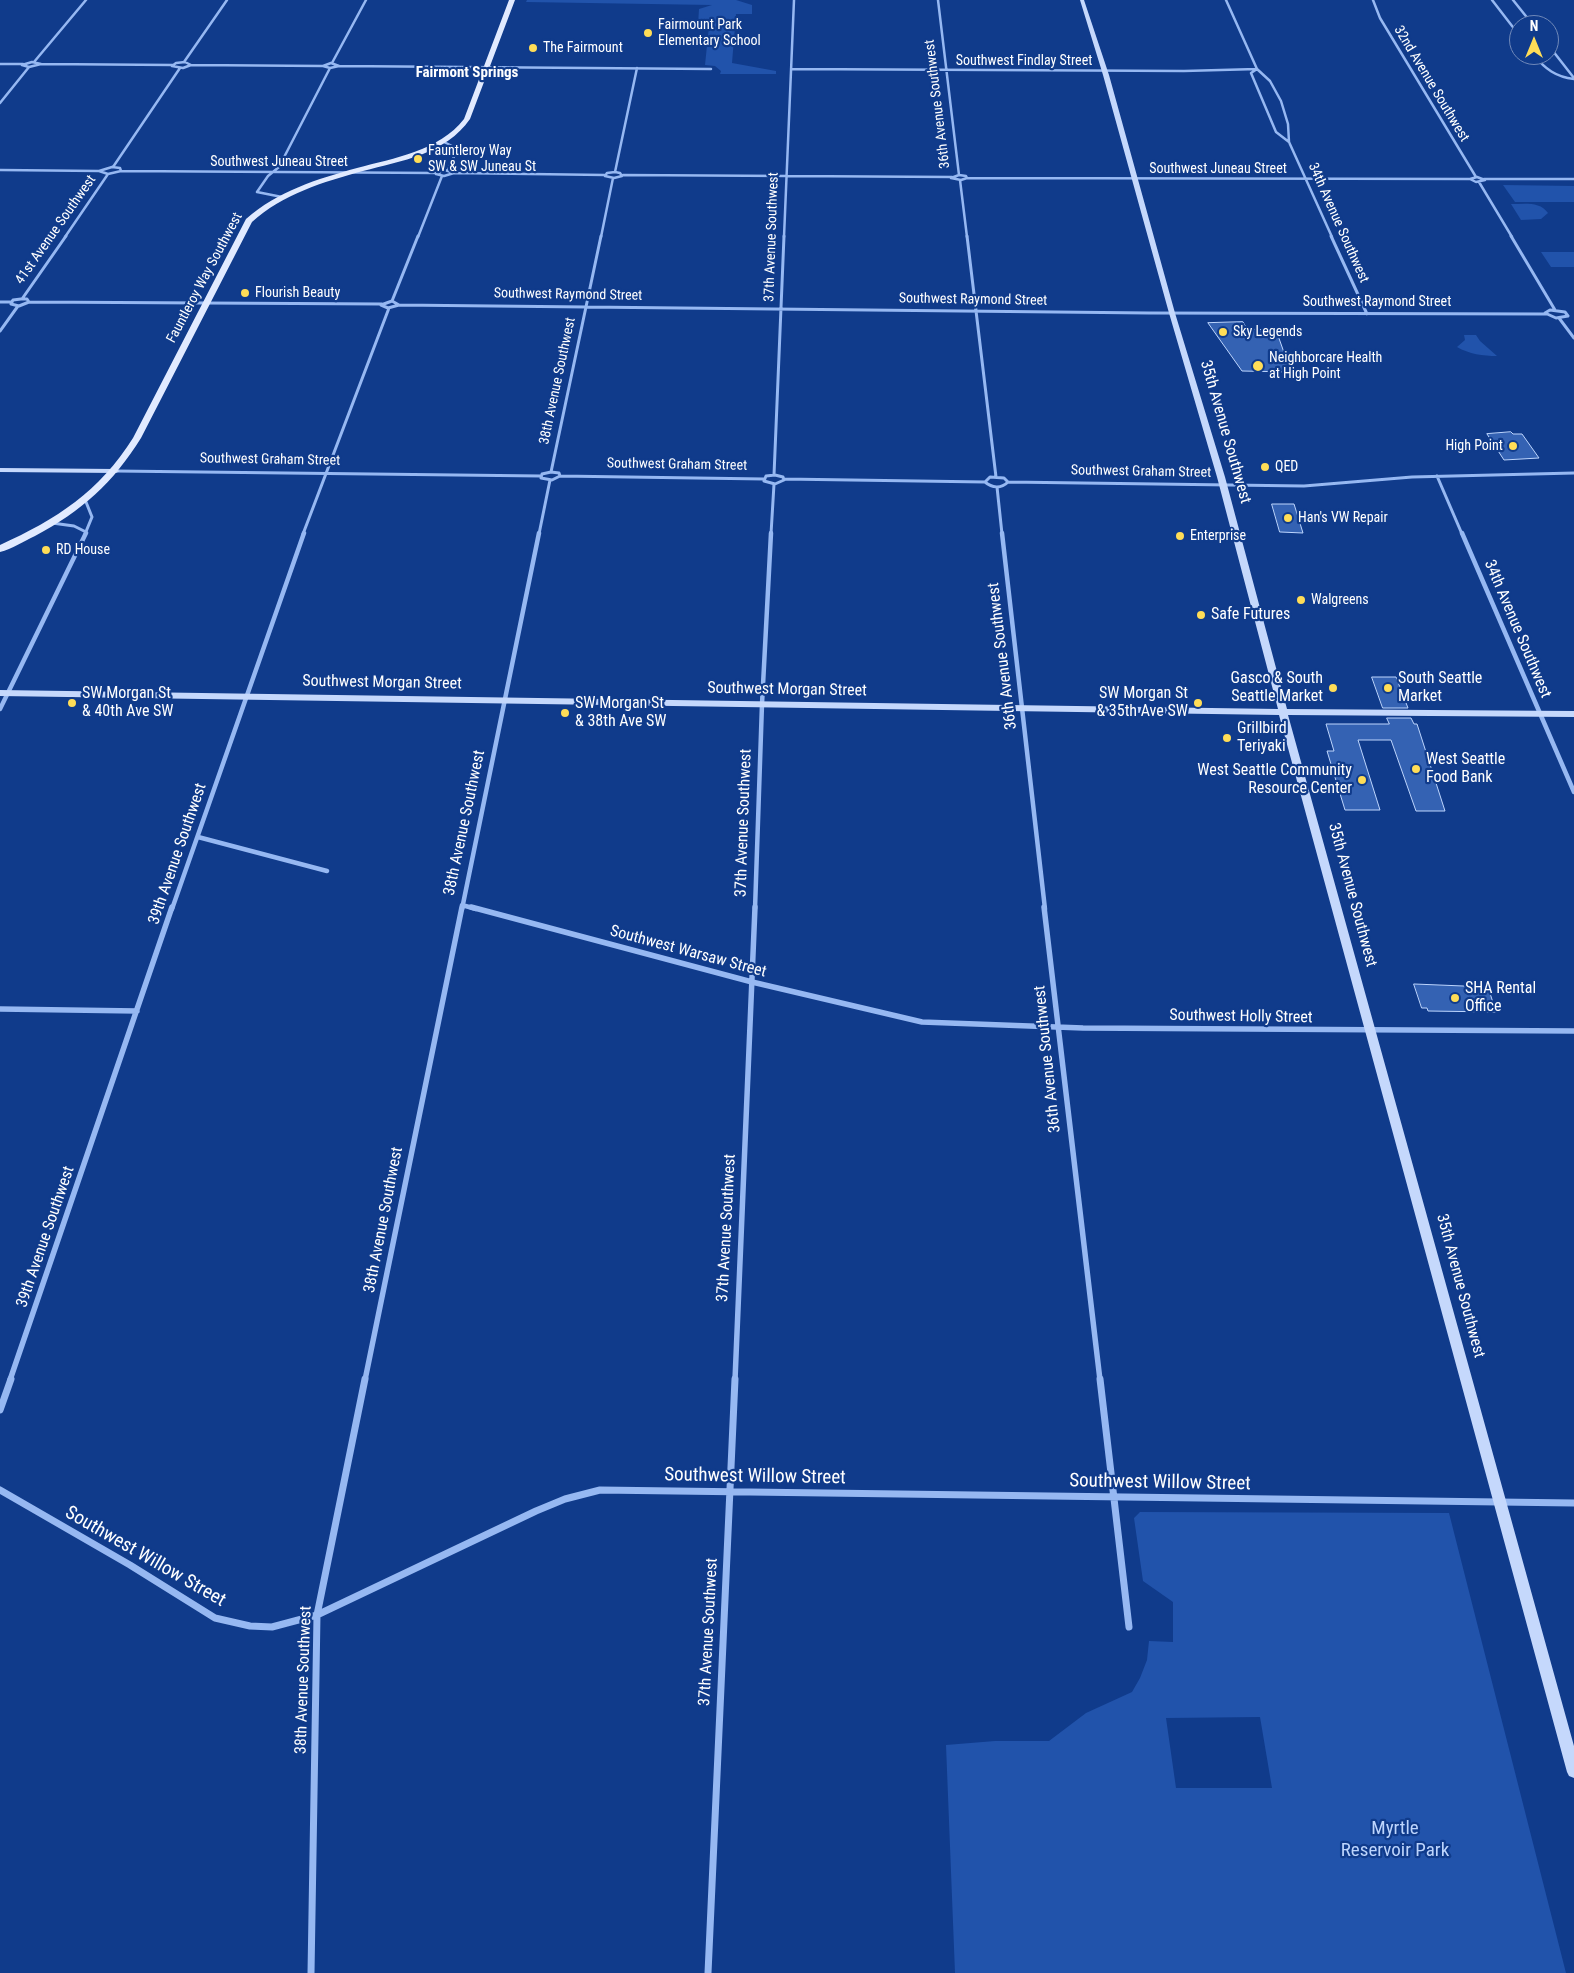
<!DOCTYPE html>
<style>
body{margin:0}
#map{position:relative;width:1574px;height:1973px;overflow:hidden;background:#103b8b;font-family:"Roboto Condensed",sans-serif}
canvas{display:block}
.north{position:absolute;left:1509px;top:15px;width:50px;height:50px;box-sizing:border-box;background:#103b8b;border:1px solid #7089b9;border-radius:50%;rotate:0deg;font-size:14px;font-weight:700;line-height:20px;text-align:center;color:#fff}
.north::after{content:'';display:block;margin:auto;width:18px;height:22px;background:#ffdd57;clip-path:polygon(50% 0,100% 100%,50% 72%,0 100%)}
</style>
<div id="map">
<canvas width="1574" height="1973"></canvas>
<div class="north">N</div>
</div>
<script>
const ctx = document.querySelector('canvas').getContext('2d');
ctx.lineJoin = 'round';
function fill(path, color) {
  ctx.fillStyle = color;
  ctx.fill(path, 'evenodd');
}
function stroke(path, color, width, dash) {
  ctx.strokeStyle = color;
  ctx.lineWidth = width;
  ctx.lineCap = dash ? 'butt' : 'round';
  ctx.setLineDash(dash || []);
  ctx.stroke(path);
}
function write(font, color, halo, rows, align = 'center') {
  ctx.font = font + ' "Roboto Condensed",sans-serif';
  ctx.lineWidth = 4.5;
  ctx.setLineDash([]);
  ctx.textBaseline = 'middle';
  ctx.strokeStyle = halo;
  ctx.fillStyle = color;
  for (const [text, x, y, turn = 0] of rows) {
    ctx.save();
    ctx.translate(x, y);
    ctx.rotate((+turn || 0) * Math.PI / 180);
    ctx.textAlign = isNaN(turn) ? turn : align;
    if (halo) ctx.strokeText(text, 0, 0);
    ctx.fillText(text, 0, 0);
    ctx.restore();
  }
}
fill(new Path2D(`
 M527,0H736L752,5V14H736L732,63L776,71V74H720L721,71L715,66L705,65L709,26L698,25L699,9L712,5L526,2Z
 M1503,185L1574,186V202H1515Z
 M1511,204C1524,204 1540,201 1548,213L1541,219L1521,220Z
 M1541,252H1574V267H1551Z
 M1464,335H1476L1480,341L1497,356C1483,356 1469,354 1457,347L1465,340Z
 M1140,1512L1449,1513L1566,1973H955L946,1745L995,1741H1049L1086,1713L1132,1692L1140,1678L1147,1660L1149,1641L1173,1642V1602L1143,1581L1134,1518ZM1260,1717L1272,1788H1176L1166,1718Z`), '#2153ab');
const building = new Path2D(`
 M1243,322L1247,329L1276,330L1291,372L1242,371L1208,323Z
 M1511,432L1513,434H1522L1539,458L1504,460L1487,434Z
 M1272,504H1294L1303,533L1280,532Z
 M1372,677H1396L1408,708H1383Z
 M1387,718H1411L1414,724H1417L1445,811H1416L1391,740H1358L1380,810H1345L1327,751H1334L1326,724H1389Z
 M1414,984L1488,987L1496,1012L1428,1011L1427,1008H1422Z`);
fill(building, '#3462b3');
stroke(building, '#bdd5fd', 1);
stroke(new Path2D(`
 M938,0L959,175
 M1226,0L1257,69L1270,81L1281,101L1288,124L1289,142
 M1373,0L1380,18L1476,177
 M1492,0L1519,35
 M1513,0L1533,25
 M1549,46L1574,78
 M1534,55C1545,69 1556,77 1574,79
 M32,62L41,64L29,67L22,65Z
 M34,62L86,0
 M184,62L227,0
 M185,62L191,65L183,68L172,66L176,63Z
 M331,63L339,66L330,68L323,66Z
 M332,63L366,0
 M0,64H23
 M41,64L173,65
 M191,65L323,66
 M339,66L711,69
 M791,69L1184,71L1257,69
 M1257,69L1251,73L1276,132L1289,142L1332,237
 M0,103L29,67
 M444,142L460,150L455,154L448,170
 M112,167L120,168L121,171L108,174L99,171Z
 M113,167L180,68
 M0,170L99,171
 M445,170L454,173L444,176L436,174Z
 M121,171L436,173
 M615,172L637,68
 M615,172L620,173L622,176L614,178L605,176L607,173Z
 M454,173L605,175
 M623,175L952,177
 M959,175L966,176L967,178L961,180L951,178Z
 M1477,177L1485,180L1476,182L1470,179Z
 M967,178L1470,179
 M1484,179H1574
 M960,180L967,237
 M1479,182L1512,237
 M282,197L257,192L268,176L279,167L330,68
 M65,237L108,174
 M418,237L442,176
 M601,237L613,178
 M784,237L794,0`), '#96b8f2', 2.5);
stroke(new Path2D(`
 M967,236L996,477
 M1331,236L1367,314
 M1511,236L1555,310
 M21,299H27L29,302L19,306L11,304L13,300Z
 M22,299L66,236
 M392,301L418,236
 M392,301L399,305L388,308L381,305Z
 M0,302H11
 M29,302L382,304
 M399,305L1149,313L1546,314
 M1550,310L1565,312L1568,316L1556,318L1545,313Z
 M1559,318L1574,338
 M0,331L18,306
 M116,471L541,476
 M551,472L601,236
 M551,472L559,473L560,476L552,480L541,478L542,474Z
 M774,475L784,236
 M775,475L783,477L784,480L775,484L764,481L766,476Z
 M560,476L764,479
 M1437,476L1462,534
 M990,477L1004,478L1008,482C1001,489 992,488 985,482Z
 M784,479L985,482
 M1008,482L1304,486L1412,477L1574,473
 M997,487L1002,534
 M52,523L74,526L86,532
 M85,534L92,517L86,502
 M303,534L389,308
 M539,534L550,480
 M771,534L774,484`), '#96b8f2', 3);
stroke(new Path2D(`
 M1002,533L1045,909
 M1462,533L1574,792
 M0,709L86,533
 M198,837L327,871
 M462,905L476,909
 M172,909L304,533
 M462,909L539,533
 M755,909L762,704L771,533`), '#96b8f2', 4.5);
stroke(new Path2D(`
 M471,907L752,982L922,1022L1083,1028L1574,1031
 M1044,907L1100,1380
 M0,1009L137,1011
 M10,1380L172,907
 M365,1380L462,907
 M735,1380L755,907`), '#96b8f2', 5.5);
stroke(new Path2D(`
 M1100,1379L1129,1627
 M0,1410L11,1379
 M0,1490L130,1565L215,1618L250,1626L272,1627L317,1615L536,1511L565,1499L600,1490L1574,1503
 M311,1973L317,1615L365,1379
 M708,1973L735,1379`), '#96b8f2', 7);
fill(new Path2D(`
 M1080,0H1084L1109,75L1175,313L1225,477L1287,709L1574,711V717L1288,715L1574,1746V1778L1569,1776L1567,1772L1279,715L0,696V690L1278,709L1217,477L1169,313L1103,75Z
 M0,468L116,469L120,471L116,473L0,472Z`), '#c5d8fc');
fill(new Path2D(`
 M509,0H515L470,119C446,154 401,161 363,171C323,182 283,194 252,222L141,438C113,483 82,511 35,536C24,541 12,549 0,552V545C57,519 99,492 133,438L246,219C278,191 317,179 357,168C394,158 439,151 464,119Z`), '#e1eaff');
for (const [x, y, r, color] of [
 [648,33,5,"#ffdd57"],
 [533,48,5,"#ffdd57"],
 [418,159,5,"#ffdd57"],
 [245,293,5,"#ffdd57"],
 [1223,332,5,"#ffdd57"],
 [1258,366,6,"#ffdd57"],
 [1513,446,5,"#ffdd57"],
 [1265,467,5,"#ffdd57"],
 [1288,518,5,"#ffdd57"],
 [1180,536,5,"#ffdd57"],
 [46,550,5,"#ffdd57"],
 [1301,600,5,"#ffdd57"],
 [1201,615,5,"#ffdd57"],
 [1333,688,5,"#ffdd57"],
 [1388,688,5,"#ffdd57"],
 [72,703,5,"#ffdd57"],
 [1198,703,5,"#ffdd57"],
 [565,713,5,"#ffdd57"],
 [1227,738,5,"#ffdd57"],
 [1416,769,5,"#ffdd57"],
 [1362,780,5,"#ffdd57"],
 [1455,998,5,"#ffdd57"]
]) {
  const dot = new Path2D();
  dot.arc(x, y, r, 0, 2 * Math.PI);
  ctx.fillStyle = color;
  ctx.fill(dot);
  stroke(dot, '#103b8b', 2);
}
write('14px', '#fff', '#103b8b', [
 ["Fairmount Park",658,25],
 ["Elementary School",658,41],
 ["The Fairmount",543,48],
 ["Fauntleroy Way",428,151],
 ["SW & SW Juneau St",428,167],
 ["Flourish Beauty",255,293],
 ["Sky Legends",1233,332],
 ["Neighborcare Health",1269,358],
 ["at High Point",1269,374],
 ["High Point",1503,446,"right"],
 ["QED",1275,467],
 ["Han's VW Repair",1298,518],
 ["Enterprise",1190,536],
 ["RD House",56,550],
 ["Walgreens",1311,600]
], 'left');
write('14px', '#fff', '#103b8b', [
 ["Southwest Findlay Street",1024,61],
 ["32nd Avenue Southwest",1431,84,59],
 ["36th Avenue Southwest",938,104,-97],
 ["Southwest Juneau Street",279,162],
 ["Southwest Juneau Street",1218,169],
 ["34th Avenue Southwest",1338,223,66],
 ["41st Avenue Southwest",56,230,-55],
 ["37th Avenue Southwest",772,237,-88],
 ["Fauntleroy Way Southwest",205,278,-62],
 ["Southwest Raymond Street",568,295,1],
 ["Southwest Raymond Street",973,300,1],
 ["Southwest Raymond Street",1377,302],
 ["38th Avenue Southwest",558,381,-78],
 ["Southwest Graham Street",270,460,1],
 ["Southwest Graham Street",677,465,1],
 ["Southwest Graham Street",1141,472,1]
]);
write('bold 15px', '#fff', '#103b8b', [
 ["Fairmont Springs",467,73]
]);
write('16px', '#fff', '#103b8b', [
 ["35th Avenue Southwest",1225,432,74],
 ["34th Avenue Southwest",1517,629,67],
 ["36th Avenue Southwest",1003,656,-97],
 ["Southwest Morgan Street",382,683,1],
 ["Southwest Morgan Street",787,690,1],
 ["38th Avenue Southwest",465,823,-78],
 ["37th Avenue Southwest",744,823,-88],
 ["39th Avenue Southwest",178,854,-71],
 ["35th Avenue Southwest",1352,895,75],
 ["Southwest Warsaw Street",688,952,15],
 ["Southwest Holly Street",1241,1017,1],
 ["36th Avenue Southwest",1048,1059,-96],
 ["38th Avenue Southwest",384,1220,-79],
 ["37th Avenue Southwest",727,1228,-87],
 ["39th Avenue Southwest",46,1237,-71],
 ["35th Avenue Southwest",1460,1286,75],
 ["37th Avenue Southwest",709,1632,-87],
 ["38th Avenue Southwest",304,1680,-88]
]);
write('16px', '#fff', '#103b8b', [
 ["Safe Futures",1211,615],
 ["Gasco & South",1323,679,"right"],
 ["Seattle Market",1323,697,"right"],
 ["South Seattle",1398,679],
 ["Market",1398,697],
 ["SW Morgan St",82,694],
 ["& 40th Ave SW",82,712],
 ["SW Morgan St",1188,694,"right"],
 ["& 35th Ave SW",1188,712,"right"],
 ["SW Morgan St",575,704],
 ["& 38th Ave SW",575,722],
 ["Grillbird",1237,729],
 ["Teriyaki",1237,747],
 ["West Seattle",1426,760],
 ["Food Bank",1426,778],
 ["West Seattle Community",1352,771,"right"],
 ["Resource Center",1352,789,"right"],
 ["SHA Rental",1465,989],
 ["Office",1465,1007]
], 'left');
write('19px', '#fff', '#103b8b', [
 ["Southwest Willow Street",755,1477,1],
 ["Southwest Willow Street",1160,1483,1],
 ["Southwest Willow Street",145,1557,30]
]);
write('19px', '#bdd5fd', '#103b8b', [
 ["Myrtle",1395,1829],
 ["Reservoir Park",1395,1851]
]);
</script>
